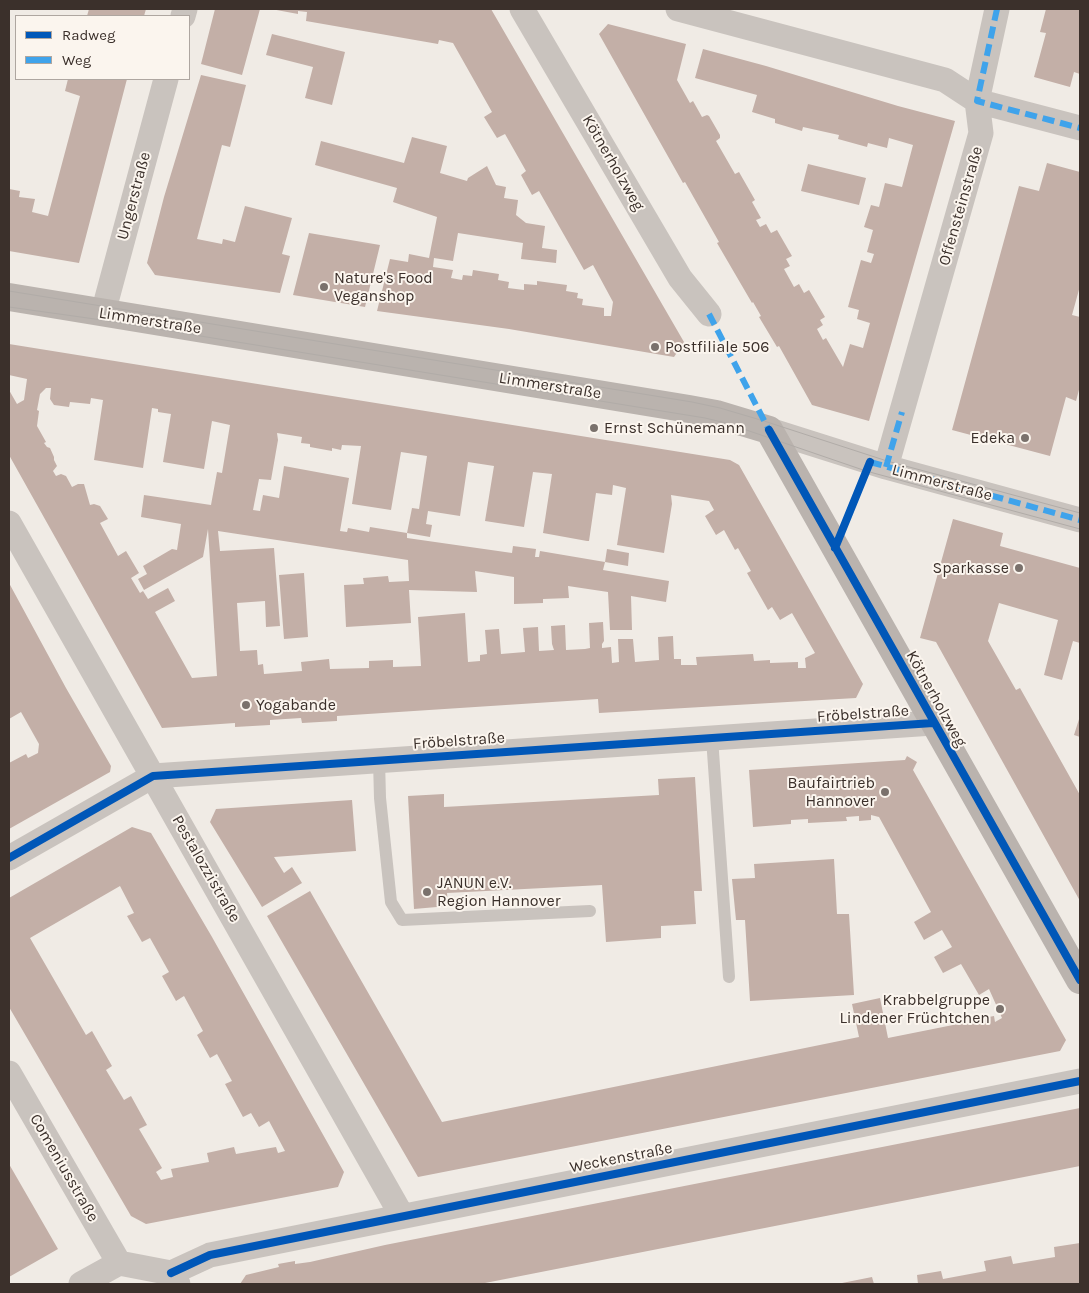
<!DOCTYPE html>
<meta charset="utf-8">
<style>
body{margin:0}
#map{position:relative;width:1089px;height:1293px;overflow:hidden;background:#f0ebe5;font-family:Karla,sans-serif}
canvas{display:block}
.frame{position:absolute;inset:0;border:10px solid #3b302b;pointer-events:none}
.legend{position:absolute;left:15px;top:15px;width:175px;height:65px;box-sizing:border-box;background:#fbf5ee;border:1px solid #aea6a0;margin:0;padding:6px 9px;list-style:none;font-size:15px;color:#3b302b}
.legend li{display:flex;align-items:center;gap:10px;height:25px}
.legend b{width:25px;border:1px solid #aea6a0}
</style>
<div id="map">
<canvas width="1089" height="1293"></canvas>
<div class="frame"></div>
<ul class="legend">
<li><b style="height:6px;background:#0057b8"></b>Radweg</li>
<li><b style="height:6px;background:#3fa3eb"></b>Weg</li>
</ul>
</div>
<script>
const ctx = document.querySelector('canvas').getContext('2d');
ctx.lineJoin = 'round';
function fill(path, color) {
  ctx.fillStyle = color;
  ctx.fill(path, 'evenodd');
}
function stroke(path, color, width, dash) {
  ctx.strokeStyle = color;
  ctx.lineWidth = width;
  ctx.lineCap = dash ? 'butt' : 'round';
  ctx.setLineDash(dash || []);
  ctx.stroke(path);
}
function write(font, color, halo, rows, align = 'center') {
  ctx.font = font + ' Karla,sans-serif';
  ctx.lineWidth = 4;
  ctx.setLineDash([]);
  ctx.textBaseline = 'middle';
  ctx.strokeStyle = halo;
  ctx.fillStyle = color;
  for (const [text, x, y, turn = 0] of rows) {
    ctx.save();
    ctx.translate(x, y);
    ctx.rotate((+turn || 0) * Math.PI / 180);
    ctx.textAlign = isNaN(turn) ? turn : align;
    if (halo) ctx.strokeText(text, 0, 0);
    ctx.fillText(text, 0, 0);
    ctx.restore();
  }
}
fill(new Path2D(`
 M89,9H146L144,16H87Z
 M215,9H260L242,75L201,64Z
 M271,9H491L684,342L674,357L509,329L377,311L390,259L408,262L409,254L429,258L437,217L393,202L397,188L315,165L321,141L404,163L412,137L447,146L440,173L467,181L468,178L487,166L496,185L506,187L504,198L518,200L516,215L526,223L545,226L542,248L557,250L556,263L521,259L523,243L458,233L453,261L434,258L433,267L453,270L451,278L462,280L463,275L472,276L473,270L499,274L498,280L509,282L508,288L524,290V284L537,285V281L567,285L566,291L578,293L577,298L583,299L582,305L604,308V316H611L613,302L593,265L584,270L539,191L532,195L521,175L526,171L505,134L497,138L484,117L492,112L453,43L439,40L438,44L306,21L307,12L298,11V14Z
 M1046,9H1080V74L1074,72L1070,87L1034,77L1046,33L1040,32Z
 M608,24L686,44L677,80L690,103L693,101L702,117L707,115L709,116L720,135V138L716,141L735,174L739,172L755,200L752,202L761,218L756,220L760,227L766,224L771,233L777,230L792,256L786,259L790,266L784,269L794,287L799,284L804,293L809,290L825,317L820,320L823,325L817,329L823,340L826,338L843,367L850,344L863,348L870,323L857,319L859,310L848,307L861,260L871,263L874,254L867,252L873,230L864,227L871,205L879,207L885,183L902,187L913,145L889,138L887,148L868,143L867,147L838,139L839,135L803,127L802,131L775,123V119L752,112L757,95L695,78L703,49L766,66L898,106L955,121L869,421L812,405L779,346L777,347L759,317L761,316L753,302L752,303L717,243L719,242L685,182L683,183L599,34Z
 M272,34L345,52L332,105L305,98L313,67L266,55Z
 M201,75L246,85L230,147L222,145L197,239L222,244L223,239L235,242L245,206L292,218L282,254L290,256L280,293L155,275L147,263L164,197Z
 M68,79H127L79,263L9,251V189L20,191L19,197L35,199L32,212L48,216L80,96L65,91Z
 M1047,163L1080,172V286L1072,315L1080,317V386L1076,401L1066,397L1050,456L952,430L1019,186L1039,191Z
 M808,164L866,178L859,205L801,191Z
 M309,233L380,245L365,307L293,295Z
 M9,344L730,460L739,465L863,684L856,698L599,713L598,699L337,716V721L302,723L301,718L270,720V725L235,727V723L162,728L9,455V390L17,404L24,400L27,379L9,375ZM46,388H51L50,399L54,405L69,407L70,402L90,404L91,398L103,400L94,460L143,468L152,408L158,409V412L171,414L163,462L204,469L212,421L230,425L222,473L217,472L211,505L144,495L141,517L181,524L177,550L172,549L143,566L147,574L138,579L144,590L203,557L208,529L217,676L192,678L155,612L175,601L168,588L148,599L143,591L140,593L131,578L139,573L126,551L118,556L100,523L108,519L100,506L94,504L90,505L84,484H78L72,487L66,476L61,474L56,476L53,471L57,466L54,460V457L50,448L47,447L44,443L46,442L37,426L39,411L37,410L40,394ZM277,433L302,437L301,443L310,444V447L332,451V448L341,450L342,445L361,446L352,504L391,510L401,452L427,456L419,509L412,508L407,533L430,537L432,525L426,524L428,511L460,516L468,462L494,466L485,521L524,527L533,472L552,474L543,533L587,541H589L596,493L612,495L613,485L626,488L617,545L664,553L672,504L671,495L709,501L714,510L705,516L716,535L724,530L735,550L738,548L751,571L747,573L768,610L772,607L780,620L792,613L815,653L805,658L806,668H798V662L770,663V660L754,661L753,654L696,657L697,665H681V659H674L673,636L658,637L659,660L635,662L633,639H618L619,662L612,663L611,647L602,648V644L604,641L603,622L589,623L590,648L585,649L566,650L565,625L551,626L552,644L554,650L539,651L538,627L523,628L525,652L501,654L499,629L485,630L487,654L480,655V661L468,662L465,613L418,617L421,666L393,667V660L369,661V668L330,669L329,659L301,662L302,671L264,674L263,664L258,665L257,650L240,651L237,603L265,601L266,627L280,626L274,548L220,551L218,531L408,560L409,581L389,582L388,576L363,578L364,584L344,585L346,627L411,623L409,590L477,592L475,571L514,577V604L543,603V599L569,598L568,586L608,592L610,630H632L631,596L666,602L669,581L603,570L605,562L540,551L539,557H535L536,549L513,546L512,553L407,538V533L370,527L369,532L348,528L347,532L340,531L349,478L284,466L279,498L263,495L260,511L253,510L259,479L271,480L278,440Z
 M953,519L1003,533L1000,546L1080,568V643L1073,641L1062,680L1044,675L1058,620L999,603L988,641L1016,690L1020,688L1080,795V901L936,642L920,638Z
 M607,549L629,553L628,566L605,562Z
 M304,573L308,637L284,639L279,575Z
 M9,583L66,688L111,766L110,772L9,829V763L26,754L28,758L38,753L39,744L21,712L9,719Z
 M1080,716V737L1074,735Z
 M907,756L917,762L913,770L1066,1040L1060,1051L418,1177L267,916L310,891L442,1122L859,1037L852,1004L880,998L888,1038L963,1023L964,1025L979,1022L978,1019L994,1016L995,1022L1002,1018L989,989L979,995L961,964L943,973L934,957L952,947L942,930L924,940L914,922L931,912L879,817L871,815V820L859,821V816L846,817L847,821L808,823V819L791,820V824L753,827L749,770L905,760Z
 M695,777L702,891H694L696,924L661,926V938L606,942L602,885L447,893L448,906L414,909L408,796L444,794V807L659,795L658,779Z
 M352,800L356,851L274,857L284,873L292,867L302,883L262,907L210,822L216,809Z
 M132,827L151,833L212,937L344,1172L338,1187L146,1224L131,1216L9,1007V898ZM120,886L134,913L127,916L142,942L150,938L169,972L162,976L176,1001L184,996L203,1031L197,1035L210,1058L217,1054L232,1081L225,1084L243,1117L251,1113L259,1127L269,1121L285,1151L278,1153L276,1147L236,1154L234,1147L207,1153L209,1162L171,1169L173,1177L161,1180L156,1172L162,1168L139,1129L147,1125L131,1096L124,1100L106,1070L112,1066L92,1031L86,1035L30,938Z
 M834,859L837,914H849L854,995L750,1001L745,920H736L732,879L755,878L754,864Z
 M1080,1108V1166L480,1284H240L246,1275L279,1267L278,1264L295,1261V1264L310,1262L385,1245Z
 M9,1164L58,1249L9,1277Z
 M1080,1243V1284H918L917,1275L941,1271L943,1279L986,1271L984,1261L1011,1256L1013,1264L1055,1257L1054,1247Z
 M872,1277L874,1284H842V1283Z`), '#c3afa7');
stroke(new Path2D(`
 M712,738L729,977
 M379,760L380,798L391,902L402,920L590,911`), '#c9c3be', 12);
stroke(new Path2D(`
 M522,9L680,278L709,314
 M678,9L945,80L977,101L1080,128
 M183,16L185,9
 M103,313L166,79
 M769,430L886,467L1080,520
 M886,467L981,133L977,101L997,9
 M9,523L402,1216
 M9,858L153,776L933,723
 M9,1073L119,1263
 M171,1273L210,1255L1080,1081
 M81,1284L119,1263L171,1273L178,1284`), '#c9c3be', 25);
stroke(new Path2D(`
 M9,297L689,409L716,414L769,430L1080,980`), '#bab3ae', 28);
stroke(new Path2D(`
 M9,291L692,402L720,408L764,421L887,461L1080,513
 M9,307L102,320L705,418L726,423L866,471L1080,529`), '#b1aca8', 1);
stroke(new Path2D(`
 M997,9L977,101L1080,128
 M709,314L769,430
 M870,462L1080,520
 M886,467L902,412`), '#3fa3eb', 6, [12, 6]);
stroke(new Path2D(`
 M769,430L1080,980
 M835,548L870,462
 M9,858L153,776L933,723
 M171,1273L210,1255L1080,1081`), '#0057b8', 8);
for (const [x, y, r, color] of [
 [324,287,5,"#7a716c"],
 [655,347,5,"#7a716c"],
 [594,428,5,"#7a716c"],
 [1025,438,5,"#7a716c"],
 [1019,568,5,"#7a716c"],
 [246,705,5,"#7a716c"],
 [885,792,5,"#7a716c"],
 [427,892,5,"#7a716c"],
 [1000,1009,5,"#7a716c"]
]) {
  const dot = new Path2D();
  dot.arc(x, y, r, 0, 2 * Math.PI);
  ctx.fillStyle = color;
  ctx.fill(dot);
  stroke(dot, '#fbf5ee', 2);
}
write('16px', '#3b302b', '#fbf5ee', [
 ["Kötnerholzweg",613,163,60],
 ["Ungerstraße",134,196,-75],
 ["Offensteinstraße",961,206,-74],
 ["Limmerstraße",150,321,9],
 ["Limmerstraße",550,386,9],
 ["Limmerstraße",942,483,15],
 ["Kötnerholzweg",936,699,61],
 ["Fröbelstraße",863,714,-4],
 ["Fröbelstraße",459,741,-4],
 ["Pestalozzistraße",206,869,60],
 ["Weckenstraße",621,1158,-11],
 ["Comeniusstraße",64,1168,60]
]);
write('16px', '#3b302b', '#fbf5ee', [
 ["Nature's Food",334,278],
 ["Veganshop",334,296],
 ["Postfiliale 506",665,347],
 ["Ernst Schünemann",604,428],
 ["Edeka",1015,438,"right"],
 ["Sparkasse",1009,568,"right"],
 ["Yogabande",256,705],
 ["Baufairtrieb",875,783,"right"],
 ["Hannover",875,801,"right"],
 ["JANUN e.V.",437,883],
 ["Region Hannover",437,901],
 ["Krabbelgruppe",990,1000,"right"],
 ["Lindener Früchtchen",990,1018,"right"]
], 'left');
</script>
